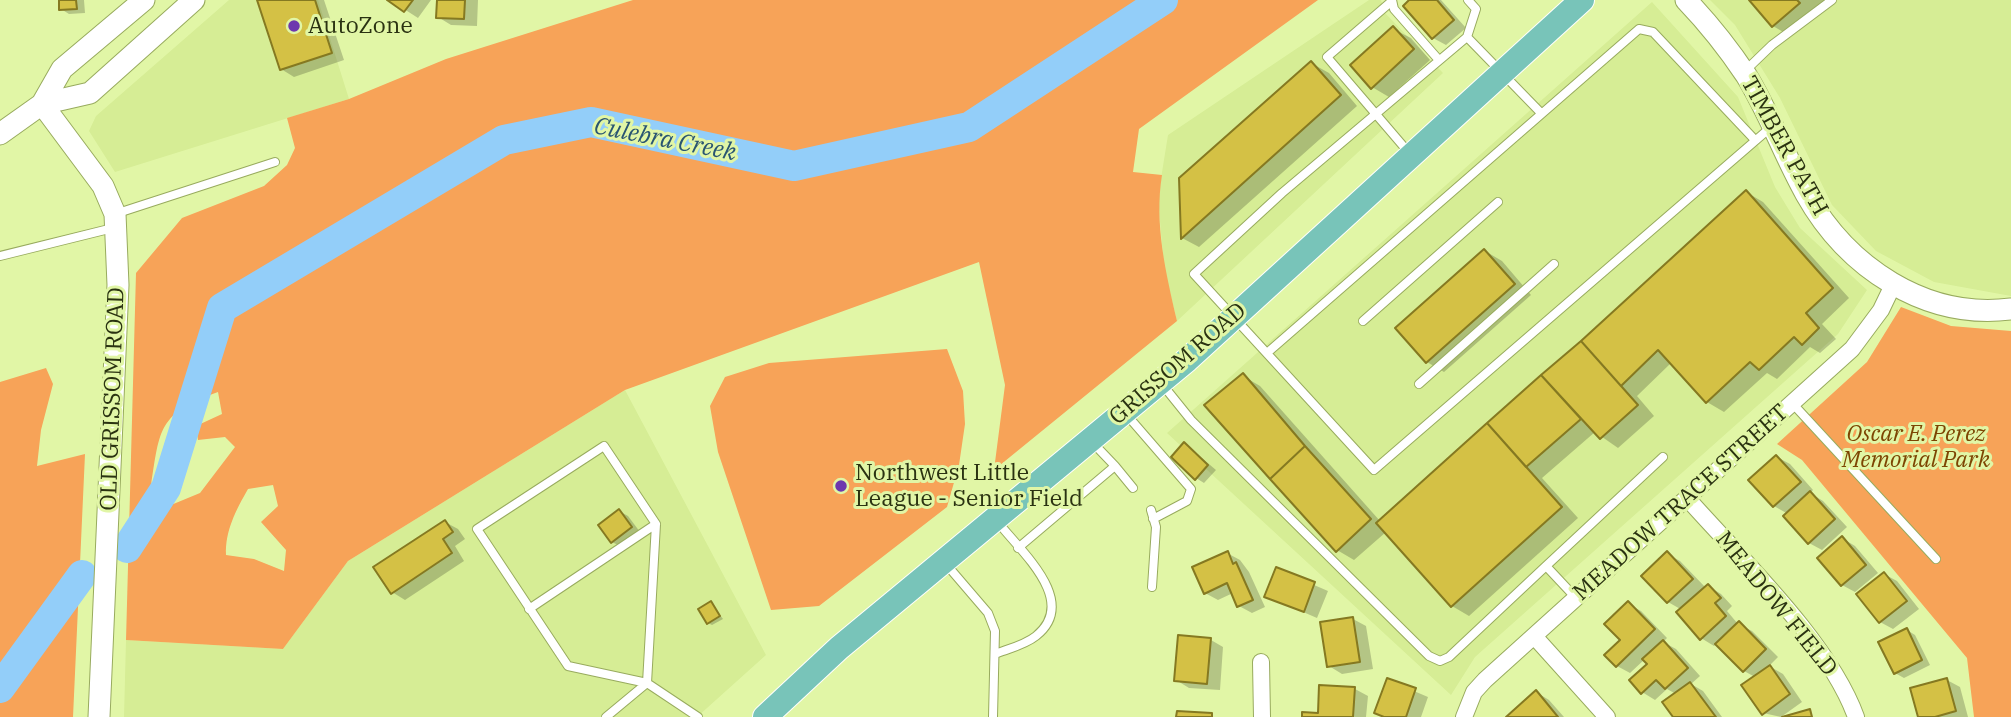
<!DOCTYPE html>
<style>
body{margin:0}
canvas{display:block;background:#e1f6a6}
</style>
<canvas width="2011" height="717"></canvas>
<script>
const ctx = document.querySelector('canvas').getContext('2d');
ctx.lineJoin = 'round';
function fill(path, color) {
  ctx.fillStyle = color;
  ctx.fill(path, 'evenodd');
}
function stroke(path, color, width, dash) {
  ctx.strokeStyle = color;
  ctx.lineWidth = width;
  ctx.lineCap = dash ? 'butt' : 'round';
  ctx.setLineDash(dash || []);
  ctx.stroke(path);
}
function write(font, color, halo, rows, align = 'center') {
  ctx.font = font + ' "IBM Plex Serif",serif';
  ctx.lineWidth = 6;
  ctx.setLineDash([]);
  ctx.textBaseline = 'middle';
  ctx.strokeStyle = halo;
  ctx.fillStyle = color;
  for (const [text, x, y, turn = 0] of rows) {
    ctx.save();
    ctx.translate(x, y);
    ctx.rotate((+turn || 0) * Math.PI / 180);
    ctx.textAlign = isNaN(turn) ? turn : align;
    if (halo) ctx.strokeText(text, 0, 0);
    ctx.fillText(text, 0, 0);
    ctx.restore();
  }
}
fill(new Path2D(`
 M229,0H318L349,99L115,172L89,131L96,116Z
 M1369,0H1381L1385,13L1443,73L1177,321L1164,268L1158,197L1168,135Z
 M1710,0H2011V296L1934,282L1876,251L1832,205L1780,98L1735,25Z
 M1652,2L1738,97L1775,187L1800,228L1867,290L1838,334L1475,657L1451,695L1167,433Z
 M625,390L766,655L697,717H124L126,640L283,649L348,561Z`), '#d6ed95');
fill(new Path2D(`
 M633,0H1318L1139,129L1133,172L1162,175C1154,224 1166,273 1177,321L994,470L1005,385L979,262L625,390L348,561L283,649L126,640L136,273L182,218L264,186L287,165L295,148L287,118L349,99L446,59ZM218,392L222,414L196,426L198,440L225,437L235,447L200,493L171,505L151,486C160,428 158,414 218,392ZM273,485L278,506L261,522L286,550L284,571L254,559L226,555C225,531 236,510 248,489Z
 M1901,307L1951,326L2011,331V717H1974L1967,658L1802,460L1777,444L1867,362Z
 M947,349L963,391L965,424L959,465L947,507L819,606L771,610L718,452L710,406L725,377L769,363Z
 M46,368L53,384L41,430L37,466L85,454L73,717H0V382Z`), '#f7a358');
fill(new Path2D(`
 M60,0H84L85,13L69,14L61,9Z
 M259,0H324L344,60L294,77L281,69Z
 M390,0H431L418,18Z
 M439,0H478L477,26L451,25L438,17Z
 M1412,0H1441L1466,28L1446,45L1433,38Z
 M1751,0H1830L1790,36L1773,26Z
 M1393,29L1411,38L1430,60L1389,97L1372,87Z
 M1311,63L1329,73L1357,106L1199,247L1182,238Z
 M1746,192L1763,202L1849,298L1822,324L1836,339L1820,353L1810,347L1777,379L1767,373L1724,412L1707,402L1671,363L1637,396L1654,416L1618,448L1595,432L1542,478L1578,518L1469,616L1452,606L1386,532L1354,560L1337,550L1243,376L1260,386L1380,521Z
 M1485,251L1502,261L1531,295L1444,372L1427,362Z
 M1185,444L1216,470L1204,483L1196,478Z
 M1777,457L1790,464L1813,490L1810,493L1823,501L1847,527L1822,550L1809,543L1788,514L1774,506Z
 M619,511L628,516L640,532L620,546L612,542Z
 M445,522L458,529L465,539L455,546L464,561L405,600L392,592Z
 M1842,538L1855,546L1878,573L1855,592L1842,585Z
 M1227,553L1240,560L1249,572L1265,607L1252,613L1239,606L1233,593L1218,600L1205,593Z
 M1667,554L1680,561L1706,588L1708,586L1721,594L1732,606L1727,611L1738,624L1752,631L1778,657L1769,666L1783,674L1802,702L1781,717L1763,713L1755,677L1744,671L1717,643L1714,646L1701,638L1682,610L1668,602L1644,576Z
 M1277,569L1328,591L1317,618L1266,596Z
 M1884,574L1897,581L1919,609L1893,629L1880,622Z
 M711,603L723,619L712,625L708,623Z
 M1628,604L1641,611L1667,638L1663,642L1676,649L1700,676L1691,684L1703,691L1722,717H1675L1676,694L1667,689L1655,700L1642,692L1649,664L1645,659L1630,673L1617,666Z
 M1353,619L1366,626L1373,669L1342,674L1329,666Z
 M1907,630L1915,635L1930,665L1904,678L1895,673Z
 M1211,640L1223,647L1220,690L1189,688L1176,680Z
 M1388,680L1428,697L1421,717H1384L1376,712Z
 M1947,680L1960,687L1968,717H1920Z
 M1355,689L1368,696L1366,717H1304L1319,715Z
 M1536,692L1549,700L1564,717H1508Z`), '#0003');
stroke(new Path2D(`
 M127,548L166,488L222,308L504,140L591,122L794,166L969,127L1163,0
 M0,688L82,575`), '#93cef9', 30);
const building = new Path2D(`
 M59,0H76L77,9L59,10Z
 M257,0H315L332,53L280,70Z
 M387,0H413L404,12Z
 M437,0H465L464,19L436,18Z
 M1409,0H1437L1454,20L1432,39L1403,6Z
 M1749,0H1797L1800,3L1772,27Z
 M1393,26L1414,49L1371,89L1350,65Z
 M1311,61L1341,95L1181,239L1179,178Z
 M1746,190L1833,288L1806,313L1819,328L1802,345L1794,337L1759,370L1750,362L1706,403L1658,350L1621,386L1581,341Z
 M1484,249L1515,284L1426,363L1395,328Z
 M1581,341L1638,405L1600,439L1541,375Z
 M1243,373L1305,446L1270,479L1204,405Z
 M1541,375L1581,419L1526,467L1487,423Z
 M1487,423L1562,507L1451,607L1376,523Z
 M1184,442L1208,465L1195,480L1171,457Z
 M1305,446L1371,519L1336,552L1270,479Z
 M1776,455L1801,482L1773,507L1748,480Z
 M1810,491L1835,519L1808,544L1783,516Z
 M619,509L632,527L611,543L598,525Z
 M445,520L453,532L443,539L452,553L391,594L373,567Z
 M1842,536L1866,565L1841,586L1817,558Z
 M1228,551L1233,564L1236,562L1253,600L1237,607L1227,583L1204,594L1192,567Z
 M1667,551L1693,579L1667,603L1641,576Z
 M1276,567L1315,582L1304,612L1264,597Z
 M1884,572L1907,601L1879,623L1856,594Z
 M1708,584L1721,598L1715,603L1726,616L1700,640L1676,612Z
 M711,601L720,616L707,624L698,609Z
 M1628,601L1655,629L1616,667L1604,655L1620,640L1604,624Z
 M1353,617L1360,662L1327,667L1320,622Z
 M1739,621L1766,649L1743,672L1715,644Z
 M1907,628L1922,660L1894,674L1878,642Z
 M1178,635L1211,638L1207,684L1174,681Z
 M1663,640L1688,668L1665,689L1656,680L1641,694L1629,680L1647,664L1642,659Z
 M1770,665L1790,694L1762,715L1741,685Z
 M1387,678L1416,688L1406,717H1384L1374,713Z
 M1947,678L1956,711L1935,717H1918L1910,688Z
 M1690,682L1716,717H1673L1662,702Z
 M1319,685L1355,687L1353,717H1302V712L1318,713Z
 M1536,690L1558,717H1506Z
 M1810,709L1812,717H1782Z
 M1177,711L1212,713V717H1176Z`);
fill(building, '#d4c145');
stroke(building, '#857921', 2);
const lane = new Path2D(`
 M1392,0L1394,9L1438,59
 M1468,0L1476,9L1467,37L1282,193L1194,274L1374,470L1770,128
 M1392,1L1327,57L1410,154
 M1467,37L1541,113
 M1746,70L1772,45L1832,0
 M118,213L275,162
 M0,256L113,228
 M1363,321L1498,202
 M1267,353L1639,29L1653,32L1755,140
 M1162,384L1191,420L1429,656L1440,661L1449,657L1546,566
 M1419,384L1554,264
 M1793,404L1936,559
 M1126,414L1191,489L1187,501L1153,519
 M604,446L656,524L647,683L568,666L477,529Z
 M1115,466L1133,488
 M1151,510L1156,527L1152,587
 M1018,548L1115,466L1093,443
 M946,564L988,613L995,631L993,717
 M1576,598L1546,566L1663,457
 M529,609L656,524
 M995,654C1008,649 1025,645 1036,636C1080,601 1020,551 997,521
 M606,717L647,683L698,717`);
const street = new Path2D(`
 M1687,498C1741,559 1829,642 1856,717
 M1534,636L1607,717
 M1261,662L1262,717
 M1464,717L1474,692L1485,680L1852,349L1881,310L1893,285`);
const secondary = new Path2D(`
 M1686,0C1708,23 1728,48 1746,75C1769,112 1784,155 1806,194C1847,267 1925,320 2011,309
 M42,104L103,186L115,214L118,285L99,717
 M42,104L62,69L144,0
 M0,134L42,104L90,93L194,0`);
const primary = new Path2D(`
 M765,717L839,648L1187,360L1582,0`);
stroke(lane, '#98ab5e', 10);
stroke(street, '#98ab5e', 18);
stroke(secondary, '#98ab5e', 23);
stroke(primary, '#fff', 26);
stroke(lane, '#fff', 8);
stroke(street, '#fff', 16);
stroke(secondary, '#fff', 21);
stroke(primary, '#78c4b9', 24);
for (const [x, y, r, color] of [
 [294,26,7,"#6e37ae"],
 [841,486,7,"#6e37ae"]
]) {
  const dot = new Path2D();
  dot.arc(x, y, r, 0, 2 * Math.PI);
  ctx.fillStyle = color;
  ctx.fill(dot);
  stroke(dot, '#e1f6a6', 2.5);
}
write('23px', '#2a3211', '#e1f6a6', [
 ["AutoZone",308,26],
 ["Northwest Little",855,473],
 ["League - Senior Field",855,499]
], 'left');
write('23px', '#2a3211', '#e1f6a6', [
 ["TIMBER PATH",1784,146,61],
 ["GRISSOM ROAD",1178,364,-41],
 ["OLD GRISSOM ROAD",113,399,-88],
 ["MEADOW TRACE STREET",1681,503,-42],
 ["MEADOW FIELD",1776,604,51]
]);
write('italic 23px', '#7d4502', '#e1f6a6', [
 ["Oscar E. Perez",1916,434],
 ["Memorial Park",1916,460]
]);
write('italic 24px', '#295572', '#e1f6a6', [
 ["Culebra Creek",665,140,11]
]);
</script>
